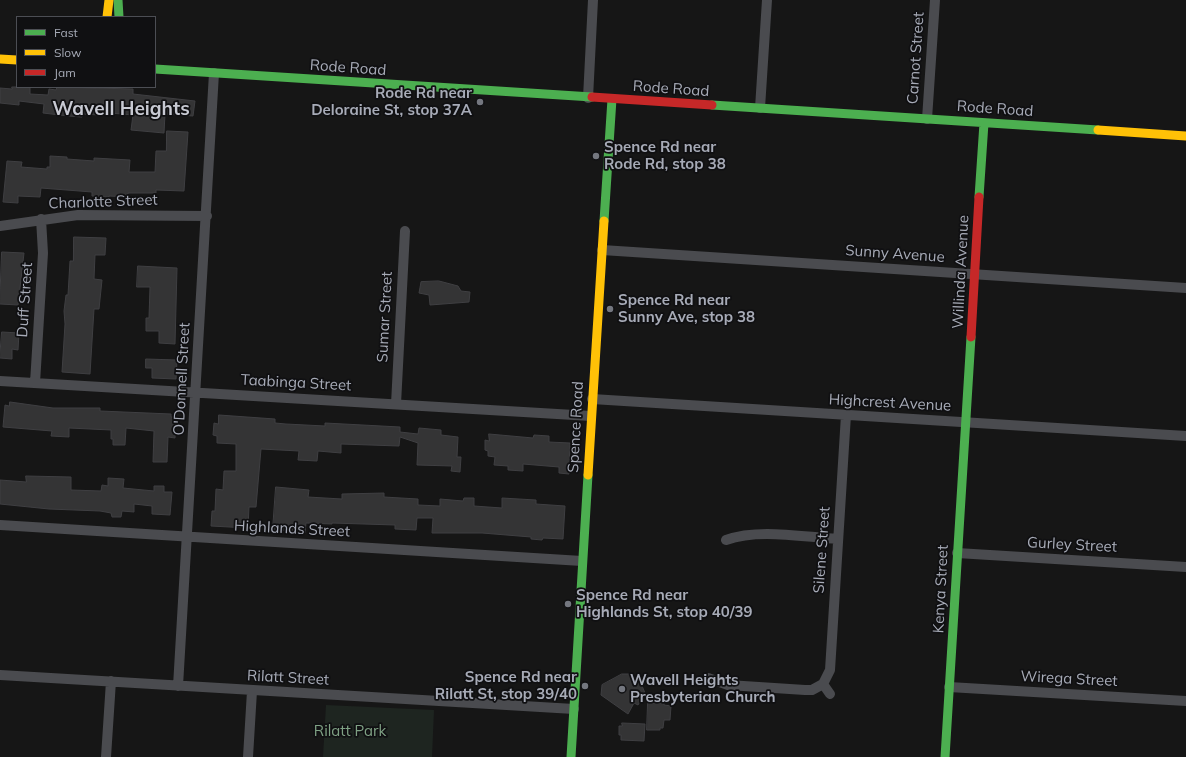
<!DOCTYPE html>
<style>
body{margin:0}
#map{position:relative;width:1186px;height:757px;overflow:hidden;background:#161616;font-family:Mulish,sans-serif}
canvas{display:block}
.legend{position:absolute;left:16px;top:16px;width:140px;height:72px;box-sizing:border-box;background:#101012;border:1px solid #4c4e54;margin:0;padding:5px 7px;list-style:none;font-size:12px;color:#a7abb7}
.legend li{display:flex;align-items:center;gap:8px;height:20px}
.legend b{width:20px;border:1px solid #4c4e54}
</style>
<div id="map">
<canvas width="1186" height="757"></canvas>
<ul class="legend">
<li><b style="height:5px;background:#4caf50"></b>Fast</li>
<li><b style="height:5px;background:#ffc107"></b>Slow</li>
<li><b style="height:5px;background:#c62828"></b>Jam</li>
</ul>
</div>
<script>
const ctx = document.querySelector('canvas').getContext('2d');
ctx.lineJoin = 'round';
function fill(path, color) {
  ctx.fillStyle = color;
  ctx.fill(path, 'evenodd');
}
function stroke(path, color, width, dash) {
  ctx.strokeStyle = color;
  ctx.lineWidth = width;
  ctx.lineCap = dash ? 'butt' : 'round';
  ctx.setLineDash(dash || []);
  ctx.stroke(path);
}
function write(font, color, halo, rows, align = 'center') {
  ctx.font = font + ' Mulish,sans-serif';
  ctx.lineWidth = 3.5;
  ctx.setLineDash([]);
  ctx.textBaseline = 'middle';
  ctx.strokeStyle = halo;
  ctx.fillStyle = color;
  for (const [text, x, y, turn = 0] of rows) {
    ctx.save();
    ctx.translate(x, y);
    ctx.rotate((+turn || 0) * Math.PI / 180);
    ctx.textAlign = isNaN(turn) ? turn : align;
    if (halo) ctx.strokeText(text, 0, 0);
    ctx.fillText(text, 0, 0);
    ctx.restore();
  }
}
fill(new Path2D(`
 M326,705L434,710L432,757H323Z`), '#1e2520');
const building = new Path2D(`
 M12,87H30V94L48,95L49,89L56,90L57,87L133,89V94L195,101L193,116L165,114L164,133L131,130L133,115L99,112V115L83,114L82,117L68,116L43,113L44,104L19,101V105L0,103V88L12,89Z
 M167,131L188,132L184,191L156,190V193H128V197L109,196V197L92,196V192L41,188L40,197L18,196V203L3,202L7,161L22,162L21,167L47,169V167H50V156L67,157V159L94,161V158L130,160L129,172H155L156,151H166Z
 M74,237L106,238L105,255H95L94,279L102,280L99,309H94L90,374L62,372L65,324L64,311L66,295H68L70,261H73Z
 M2,252L24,253L18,305L0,304Z
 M138,266L177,268L175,344L159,343V331H146V318H149L150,287H137Z
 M439,281L458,286L461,291L470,292L469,302L430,305L429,295L419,293L421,282Z
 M2,332L19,333L18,350L12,349V359L0,358Z
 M146,359L177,360L176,379L152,378V368H146Z
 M10,402L53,408H100V411L171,414V417H176L175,438L168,437L167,462H153L154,431L126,428L125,445H113V439H111V430L69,428V437L51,436L52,431L3,427L5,405L9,406Z
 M219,415L275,419V423L286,424L325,426V423L400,427V432L418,434L419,428L441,430V435L458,437L457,457H461L460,472L451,471L452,466L417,465L418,443L400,437L399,446L341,444V453L318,451L317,461L298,460L299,451L261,449L256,507H249L248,528L211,526L212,511H215L216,489L223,490L224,471H236V444L217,443V436L213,435L214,423L218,424Z
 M489,434L533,438L534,435L549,436V442L570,443L569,474L559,473V467L523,464V471L508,470V466L494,465L495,457L488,456V451L485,450V440L489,441Z
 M26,476L71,477V490L101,491L102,485L108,486V478L124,479L123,488L154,491V486H164V492H172L170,515L152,514V506L134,504V512L122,511L121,517H112L111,513L100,511L49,509L0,504V480L26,482Z
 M276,487L309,490L308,497L342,499V494L384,493V497L418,499V505L440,506V499L463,501L464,498H474V506L502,508V498L536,500V504L565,506L563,539L543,538L542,540L531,539V537L482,533H432L433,518H417L416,530L395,529V525L332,523V524L306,523L305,533L273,529Z
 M622,674H632L635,682L640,681L645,693L638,705L634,703L628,714L601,695L602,685Z
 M648,703H664V705L671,706L670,720H664L663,728H660V730H647Z
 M622,723L645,724L644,741L621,740V735H619V726H622Z`);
fill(building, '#343435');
stroke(building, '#3f3f42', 1);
stroke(new Path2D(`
 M588,98L593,0
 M760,108L767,0
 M927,119L935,0
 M0,226L78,215L207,216
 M602,250L1186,288
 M0,381L591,416
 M35,383L43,253L41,219
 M592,399L1186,436
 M396,404L405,231
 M0,525L582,561
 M726,540C758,528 803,537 837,539
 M957,553L1186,567
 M0,675L574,709
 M708,678L728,685L805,690H812L823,684L830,670L846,415
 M823,684L830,694
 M178,686L214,73
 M949,687L1186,701
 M106,757L111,681
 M248,757L252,691`), '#4a4b4f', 10);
stroke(new Path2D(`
 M118,0L119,17
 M155,69L592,97
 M712,105L1098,130
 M979,197L984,123
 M604,221L612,99
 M571,757L588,475
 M945,757L971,337`), '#4caf50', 9);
stroke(new Path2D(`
 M107,17L109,0
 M0,59L17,60
 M1098,130L1186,136
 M588,475L604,221`), '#ffc107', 9);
stroke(new Path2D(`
 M592,97L712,105
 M971,337L979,197`), '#c62828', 9);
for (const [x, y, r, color] of [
 [480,102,4,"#74777f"],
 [596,156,4,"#74777f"],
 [610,309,4,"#74777f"],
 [568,604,4,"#74777f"],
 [585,686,4,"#74777f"],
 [622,689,4,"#74777f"]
]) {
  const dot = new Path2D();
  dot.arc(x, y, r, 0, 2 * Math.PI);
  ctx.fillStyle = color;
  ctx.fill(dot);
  stroke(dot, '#101012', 1.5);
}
write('15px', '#a7abb7', '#101012', [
 ["Carnot Street",916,58,-86],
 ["Rode Road",348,68,4],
 ["Rode Road",671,89,4],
 ["Rode Road",995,109,4],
 ["Charlotte Street",103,202,-2],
 ["Sunny Avenue",895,254,4],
 ["Willinda Avenue",961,272,-87],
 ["Duff Street",25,300,-86],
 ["Sumar Street",385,317,-87],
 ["O'Donnell Street",182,379,-87],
 ["Taabinga Street",296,383,3],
 ["Highcrest Avenue",890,403,3],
 ["Spence Road",576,427,-87],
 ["Highlands Street",292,529,3],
 ["Gurley Street",1072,545,3],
 ["Silene Street",822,550,-86],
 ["Kenya Street",941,589,-87],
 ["Rilatt Street",288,678,3],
 ["Wirega Street",1069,679,3]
]);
write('bold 15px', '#a7abb7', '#101012', [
 ["Rode Rd near",472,93,"right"],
 ["Deloraine St, stop 37A",472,110,"right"],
 ["Spence Rd near",604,147],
 ["Rode Rd, stop 38",604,164],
 ["Spence Rd near",618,300],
 ["Sunny Ave, stop 38",618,317],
 ["Spence Rd near",576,595],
 ["Highlands St, stop 40/39",576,612],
 ["Spence Rd near",577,677,"right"],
 ["Rilatt St, stop 39/40",577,694,"right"],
 ["Wavell Heights",630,680],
 ["Presbyterian Church",630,697]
], 'left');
write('15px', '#7fa184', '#101012', [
 ["Rilatt Park",350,731]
]);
write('bold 19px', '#c8cad3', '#101012', [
 ["Wavell Heights",121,109]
]);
</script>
